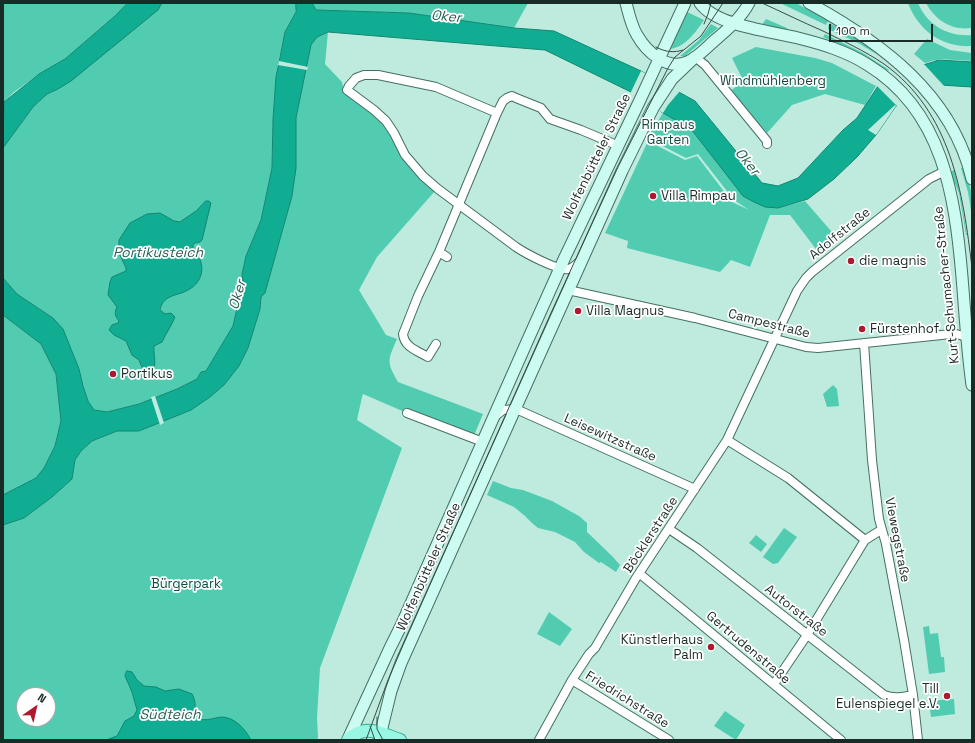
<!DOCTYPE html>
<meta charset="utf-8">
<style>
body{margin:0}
#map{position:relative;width:975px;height:743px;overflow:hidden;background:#beebde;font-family:"Space Grotesk",sans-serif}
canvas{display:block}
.frame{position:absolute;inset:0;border:4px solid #192b26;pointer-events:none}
.north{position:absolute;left:16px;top:687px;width:40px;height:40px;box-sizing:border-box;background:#fff;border:1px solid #a3aaa8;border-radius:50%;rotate:34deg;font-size:11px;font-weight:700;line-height:16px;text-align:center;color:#192b26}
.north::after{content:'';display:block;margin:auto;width:14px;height:18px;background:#ae1930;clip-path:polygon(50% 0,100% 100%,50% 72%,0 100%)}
.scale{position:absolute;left:829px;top:24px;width:104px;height:18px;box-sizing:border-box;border:2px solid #192b26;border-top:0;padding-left:5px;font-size:12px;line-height:14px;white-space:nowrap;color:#192b26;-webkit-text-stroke:3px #fff;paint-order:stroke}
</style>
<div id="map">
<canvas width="975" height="743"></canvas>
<div class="frame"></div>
<div class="north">N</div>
<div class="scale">100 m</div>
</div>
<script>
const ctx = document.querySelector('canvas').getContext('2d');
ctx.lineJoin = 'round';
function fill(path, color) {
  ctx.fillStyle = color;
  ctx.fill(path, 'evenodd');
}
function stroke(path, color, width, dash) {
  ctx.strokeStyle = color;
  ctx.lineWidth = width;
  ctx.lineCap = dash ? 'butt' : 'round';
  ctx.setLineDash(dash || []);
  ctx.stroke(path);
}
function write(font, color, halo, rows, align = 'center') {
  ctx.font = font + ' "Space Grotesk",sans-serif';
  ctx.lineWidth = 3.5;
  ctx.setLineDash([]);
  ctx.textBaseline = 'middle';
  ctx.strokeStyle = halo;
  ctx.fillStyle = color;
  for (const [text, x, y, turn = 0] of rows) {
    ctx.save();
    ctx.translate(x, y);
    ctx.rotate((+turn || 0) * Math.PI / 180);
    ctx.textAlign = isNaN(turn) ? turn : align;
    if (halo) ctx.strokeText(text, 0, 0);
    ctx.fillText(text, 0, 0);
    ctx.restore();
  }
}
fill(new Path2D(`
 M3,3H128L115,16L65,59L39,74L14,92L3,103Z
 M162,3H296V12L285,32L278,63L273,119L272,168L261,220L246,256L242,273L243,282L233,326L206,371L201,372L197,379L177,389L139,404L107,412L94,410L88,401L83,386L53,318L17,294L3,278V148L33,107L47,94L58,89L158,10Z
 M312,3H528L514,28L409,13L316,10Z
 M780,3H796L828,21L826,25Z
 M908,3H918C927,25 948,37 972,35V46C942,48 918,30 908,3Z
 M926,3H972V28C952,31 935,20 926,3Z
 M685,11L704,20C696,32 683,50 667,49Z
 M766,19L787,28V29L808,37L761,26Z
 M829,23C848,33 870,44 885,59L858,43L828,29Z
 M711,24L718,28L685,56H680L699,40Z
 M328,32L325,64L342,82L344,92C357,102 372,111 382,123C391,134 395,147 403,158C412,171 423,181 435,191L377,257L359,290L386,335L397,339C388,360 386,361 398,382L483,414L473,438L407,413L363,394L362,397L357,420L402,448L320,668L317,718L318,737L317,740H3V525L24,518L52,497L72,479L75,460L81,451L92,441L117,431H139L210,397L224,385L239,366L248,348L260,309L261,297L265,293L292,196L294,182L296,118L311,45L317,37ZM24,695H48V719H24Z
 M825,34L863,53L889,70L888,71L861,54L823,37Z
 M927,39L950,50L972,53V61L939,59L925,63L914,54Z
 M756,47L815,58L832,63L876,86L865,105L825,94L792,105L767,133L731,91L743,80L732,58Z
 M663,113L691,129L716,160L778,208L805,201L838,239L819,253L790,215H770L750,267L731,260L720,272L627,248L628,241L605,233L648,141L685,160L697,156L732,202L749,210L734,200L698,154L686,158L647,138Z
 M965,167L972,195V217L968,192L961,168Z
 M954,170L960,193L967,235H966L959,193L950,172Z
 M3,315L41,344L56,374L61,421L55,446L44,468L36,478L7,494L3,495Z
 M833,385L837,389L839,406L827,407L823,394Z
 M493,481L511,488L523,490L552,501L579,516L587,523V532L613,557L620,565L616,572L601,562L599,563L584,552L575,542L555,532L538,528L532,523L525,516L514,507L487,495Z
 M784,528L797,537L778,563L773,564L763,557Z
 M756,535L767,544L761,552L749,543Z
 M549,612L572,629L560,646L537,634Z
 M929,626L930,634L938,633L941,657H944L945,672L929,674L923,627Z
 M954,699L955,714L931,717L929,701Z
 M725,711L745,725L736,740L714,726Z`), '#51ccb1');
const water = new Path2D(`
 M128,3H162L158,10L71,81L58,89L47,94L33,107L3,148L4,102L39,74L65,59L115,16Z
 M296,3H312L316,10L409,13L514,28L554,31L641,71L695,101L762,183L778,186L798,178L843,130L857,118L878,86L923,65L933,62L938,60L972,62V87L941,85L896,106L876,135L857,157L834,179L808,199L778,208L765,207L752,201L743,196L691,129L663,113L637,95L545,50L328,32L317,37L311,45L296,118V168L292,196L265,293L261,297L260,309L248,348L239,366L224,385L210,397L191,410L139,431H117L92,441L81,451L75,460L72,479L52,497L24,518L3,525V495L36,478L44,468L55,446L61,421L56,374L41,344L3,315V278L17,294L53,318L63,329L79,369L83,386L88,401L94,410L107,412L139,404L177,389L197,379L201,372L206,371L233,326L243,282L242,274L246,256L261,220L272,168L273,119L276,77L285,32L296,12Z
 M206,201H209L211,203L202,240L200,242L195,243L193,245V249C206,262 205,281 188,290C182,294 174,294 168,298C163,301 161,305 160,310L165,314L171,313L175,317C171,327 166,333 162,342L154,346C153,355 158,365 151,372H144L139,360L132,355L126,341L114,335L109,330L112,325L118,323L119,321C115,316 114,313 117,307L108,295L110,282L112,277L126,271V268L119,253V240L130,223L147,214L160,213L174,221L180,222L196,211Z
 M127,671L132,672L137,680L144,686L156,687L165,691L179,689L192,694C198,704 192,709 199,719C208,721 213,718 221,717C235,717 245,729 251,740H106L117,736L125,721L134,716L137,710L132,692L125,676Z`);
fill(water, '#10ad93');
stroke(water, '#138672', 1);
fill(new Path2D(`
 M279,61L308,67L307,70L278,65Z
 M923,63L945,87H941L898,107L876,85Z
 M641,71L680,91L668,105L663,113L630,94Z
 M895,105L896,106L876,135L868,130Z
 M155,396L164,423L160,425L151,397Z`), '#beebde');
const street = new Path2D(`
 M695,57L705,65L767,141V144
 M497,113L436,87L378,75H364L356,78L349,86L347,90L374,110L386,121L394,133L405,155L423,176L438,189L516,247C525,253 558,271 568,269C573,268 577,264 581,260
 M447,257L439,252L497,113L503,101L507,98L512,96L516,98L541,108L550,119L581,130L619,146
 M568,290L695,318L806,347L818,348L951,334H956L971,338
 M864,343L872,460L879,519L886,544L904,640L913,695L918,740
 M436,344L428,357C418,351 404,347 403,334L418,296L439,252
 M407,413L483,442
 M494,417L503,410L516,409L695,489
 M727,440L788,478L865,540L881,530
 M669,529L697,548L884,695C894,699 903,697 913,695
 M640,574L841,740
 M572,680L669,740
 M774,684L807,635L865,540
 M539,740L572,680L589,654L595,648L636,578L727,440L797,291L806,278L812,272L929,179L945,171`);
const secondary = new Path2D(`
 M626,3C629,14 631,25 637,35C646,51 667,71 687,62C697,58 706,48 714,41C727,30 741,18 749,3
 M700,3C716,26 771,31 798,38C822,44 846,51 868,65C943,111 955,196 962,277C965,313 967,349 972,385
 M809,3C882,43 952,94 972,179
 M349,737L390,648L401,626L530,335L565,257L640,100L685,3
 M379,740L391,691L401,663L622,171L653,108L672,79L695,57`);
const primary = new Path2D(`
 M348,740C350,737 352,736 356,734C371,726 385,735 400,740`);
stroke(street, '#466f64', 10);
stroke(secondary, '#466f64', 13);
stroke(primary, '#3eac94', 14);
stroke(street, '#fff', 8);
stroke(secondary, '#cbfbf1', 11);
stroke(primary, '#97f7e3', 12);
stroke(new Path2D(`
 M762,3C782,12 802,22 823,31C843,41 865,51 884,64C951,112 963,192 972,268
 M704,24L708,14L711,3
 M656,47C665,52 674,53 683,50
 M377,717V729L383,740
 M370,726L375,740
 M366,740L388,680L404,643L551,313L618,167L668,68L675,57L701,36L723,3`), '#354c46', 1);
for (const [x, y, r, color] of [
 [653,196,4,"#ae1930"],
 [851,261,4,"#ae1930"],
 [578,311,4,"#ae1930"],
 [862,329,4,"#ae1930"],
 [113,374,4,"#ae1930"],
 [711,647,4,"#ae1930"],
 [947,696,4,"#ae1930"]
]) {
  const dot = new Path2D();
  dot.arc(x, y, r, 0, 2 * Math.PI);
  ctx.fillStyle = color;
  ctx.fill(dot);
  stroke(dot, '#fff', 1.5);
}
write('13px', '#114a3f', '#fff', [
 ["Windmühlenberg",773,81],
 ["Rimpaus",668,125],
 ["Garten",668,140],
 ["Bürgerpark",186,584]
]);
write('13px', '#192b26', '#fff', [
 ["Wolfenbütteler Straße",597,157,-64],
 ["Adolfstraße",840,234,-39],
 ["Kurt-Schumacher-Straße",947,285,-96],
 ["Campestraße",769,324,14],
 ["Leisewitzstraße",610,438,24],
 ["Böcklerstraße",651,535,-57],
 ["Viewegstraße",897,540,79],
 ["Wolfenbütteler Straße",429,567,-66],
 ["Autorstraße",796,611,38],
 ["Gertrudenstraße",748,648,40],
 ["Friedrichstraße",627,700,32]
]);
write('13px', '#192b26', '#fff', [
 ["Villa Rimpau",661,196],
 ["die magnis",859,261],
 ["Villa Magnus",586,311],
 ["Fürstenhof",870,329],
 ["Portikus",121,374],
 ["Künstlerhaus",703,640,"right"],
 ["Palm",703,655,"right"],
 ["Till",939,689,"right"],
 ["Eulenspiegel e.V.",939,704,"right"]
], 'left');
write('italic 14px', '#295f52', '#fff', [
 ["Oker",446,17,5],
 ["Oker",747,162,51],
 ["Portikusteich",158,253],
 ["Oker",238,295,-74],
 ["Südteich",170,715]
]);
</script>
